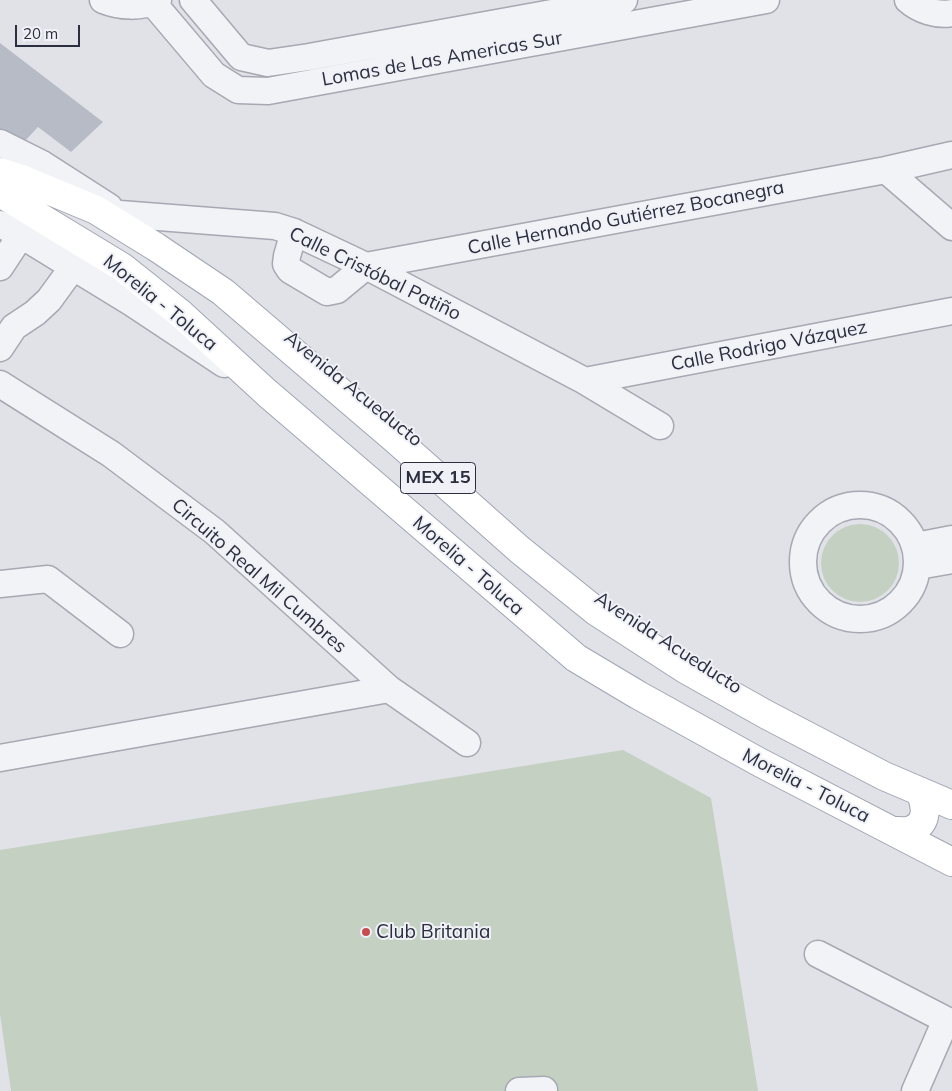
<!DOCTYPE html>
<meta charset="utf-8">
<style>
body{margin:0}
#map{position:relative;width:952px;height:1091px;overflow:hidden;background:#e0e2e8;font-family:Mulish,sans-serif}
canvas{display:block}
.scale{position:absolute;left:15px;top:25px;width:65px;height:22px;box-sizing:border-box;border:2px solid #2a2e3e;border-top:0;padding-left:6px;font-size:15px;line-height:18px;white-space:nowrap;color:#2a2e3e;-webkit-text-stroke:4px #eff1f6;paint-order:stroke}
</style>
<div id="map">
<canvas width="952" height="1091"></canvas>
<div class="scale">20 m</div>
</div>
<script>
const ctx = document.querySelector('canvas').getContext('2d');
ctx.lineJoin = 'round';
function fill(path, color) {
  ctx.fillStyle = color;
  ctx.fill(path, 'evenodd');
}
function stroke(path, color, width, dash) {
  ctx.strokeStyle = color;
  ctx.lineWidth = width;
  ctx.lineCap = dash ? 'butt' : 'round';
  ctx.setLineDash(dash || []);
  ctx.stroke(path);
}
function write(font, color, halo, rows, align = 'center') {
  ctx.font = font + ' Mulish,sans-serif';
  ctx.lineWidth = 4;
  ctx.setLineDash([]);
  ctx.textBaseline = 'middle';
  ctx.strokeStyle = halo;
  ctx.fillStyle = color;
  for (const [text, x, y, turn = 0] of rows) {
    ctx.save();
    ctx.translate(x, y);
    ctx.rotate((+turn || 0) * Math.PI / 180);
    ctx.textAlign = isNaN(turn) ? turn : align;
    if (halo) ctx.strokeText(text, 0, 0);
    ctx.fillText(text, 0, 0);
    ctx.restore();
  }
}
fill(new Path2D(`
 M821 563a39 39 0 1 1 78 0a39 39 0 1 1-78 0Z
 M623,750L711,798L758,1091H11L0,1014V850Z`), '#c4d1c2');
fill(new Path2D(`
 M0,43L103,122L71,152L38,127L24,142L0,131Z`), '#b7bbc5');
const minor = new Path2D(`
 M103,0C120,7 141,8 158,0
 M193,0L241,57L268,63L309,57L624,0
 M908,0C919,10 937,16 952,13
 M153,3L214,75L238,90L268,91L766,0
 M0,143L42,164L109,207
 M886,170L952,227
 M120,214L275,226L294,232L366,266L585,381L660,426
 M0,224L21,235L132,303L224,364
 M294,232L287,256L286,264L290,270L327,292L337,290L366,266L886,170L952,155
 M0,267L21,235
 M0,348L14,327L35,313L49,300L73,267
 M585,381L952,311
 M0,384L111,454L215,532L389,689L467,743
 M803 562a57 57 0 1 1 114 0a57 57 0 1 1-114 0Z
 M916,546L952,539
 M918,566L952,560
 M0,584L48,579L120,634
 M0,758L389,689
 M818,954L952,1023
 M519,1091L544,1090
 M915,1091L946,1020`);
const major = new Path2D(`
 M0,172L19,178L96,210L156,247L223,292L395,439L520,550L597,612L685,669L767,715L884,776L952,805
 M0,193L122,267L181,314L267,393L576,658L638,695L759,762L952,862
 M895,831C899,831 907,832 911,830C929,824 926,805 920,792`);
stroke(minor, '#a6a8b2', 29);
stroke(major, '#a0a5b3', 30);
stroke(minor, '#f2f3f7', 26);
stroke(major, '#fff', 28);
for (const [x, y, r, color] of [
 [366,932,5,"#c64c4f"]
]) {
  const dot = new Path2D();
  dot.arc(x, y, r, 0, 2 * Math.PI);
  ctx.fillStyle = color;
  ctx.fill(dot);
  stroke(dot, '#eff1f6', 2);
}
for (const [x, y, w] of [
 [438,478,75]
]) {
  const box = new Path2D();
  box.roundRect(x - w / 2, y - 15.5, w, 31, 4);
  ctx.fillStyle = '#eff1f6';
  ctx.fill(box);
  stroke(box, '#2a2e3e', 1);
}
write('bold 18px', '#2a2e3e', null, [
 ["MEX 15",438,478]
]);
write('19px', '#2a2e3e', '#eff1f6', [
 ["Lomas de Las Americas Sur",442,59,-10],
 ["Calle Hernando Gutiérrez Bocanegra",626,218,-11],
 ["Calle Cristóbal Patiño",375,274,26],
 ["Morelia - Toluca",160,303,39],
 ["Calle Rodrigo Vázquez",769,346,-11],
 ["Avenida Acueducto",353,389,39],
 ["Morelia - Toluca",468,566,41],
 ["Circuito Real Mil Cumbres",259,576,41],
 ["Avenida Acueducto",668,643,33],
 ["Morelia - Toluca",806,786,27]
]);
write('19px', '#2a2e3e', '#eff1f6', [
 ["Club Britania",376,932]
], 'left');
</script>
